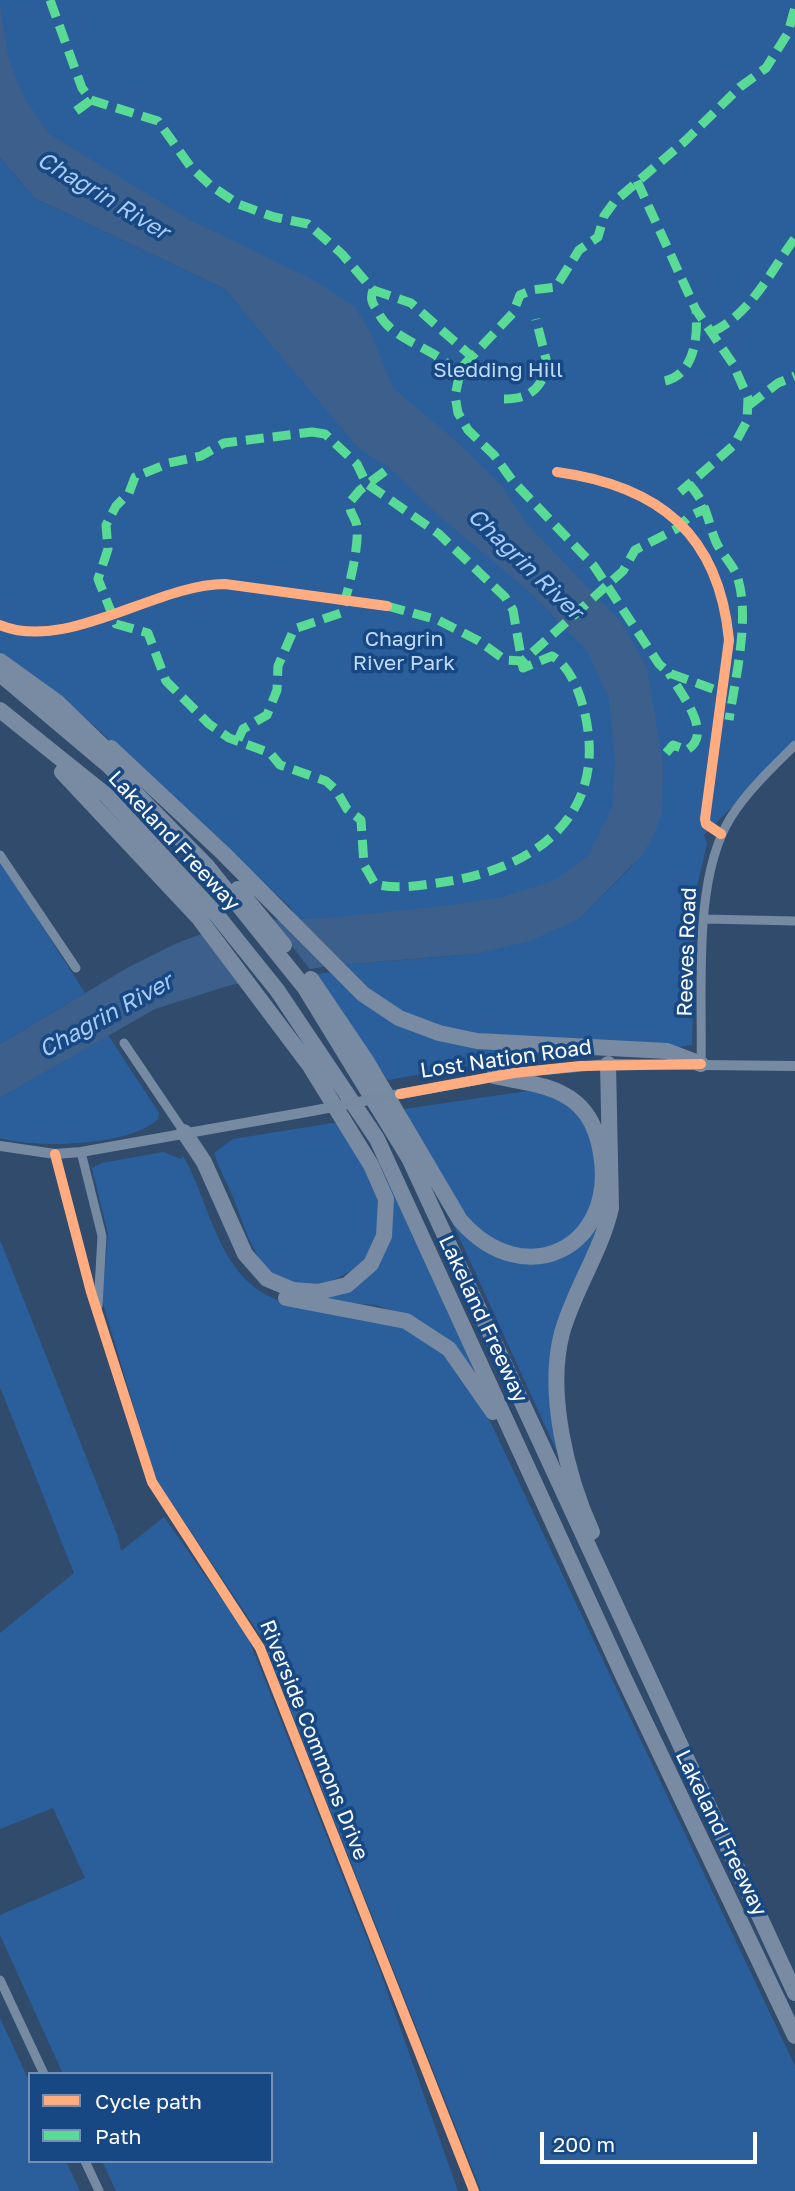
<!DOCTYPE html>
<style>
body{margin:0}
#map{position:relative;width:795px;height:2191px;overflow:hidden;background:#304b6c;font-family:"Golos Text",sans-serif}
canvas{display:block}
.legend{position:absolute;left:28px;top:2072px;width:245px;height:91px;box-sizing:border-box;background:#174884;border:2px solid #7491b5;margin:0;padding:9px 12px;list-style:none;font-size:21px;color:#fff}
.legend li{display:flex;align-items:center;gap:14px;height:35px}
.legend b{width:35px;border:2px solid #7491b5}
.scale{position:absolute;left:540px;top:2132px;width:217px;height:32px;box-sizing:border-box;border:4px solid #fff;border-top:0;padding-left:9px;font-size:21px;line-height:24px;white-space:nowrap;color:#fff;-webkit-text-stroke:5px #174884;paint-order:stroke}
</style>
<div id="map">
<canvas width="795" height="2191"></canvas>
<ul class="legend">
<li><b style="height:9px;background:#ffac80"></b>Cycle path</li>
<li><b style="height:9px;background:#5adb95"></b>Path</li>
</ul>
<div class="scale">200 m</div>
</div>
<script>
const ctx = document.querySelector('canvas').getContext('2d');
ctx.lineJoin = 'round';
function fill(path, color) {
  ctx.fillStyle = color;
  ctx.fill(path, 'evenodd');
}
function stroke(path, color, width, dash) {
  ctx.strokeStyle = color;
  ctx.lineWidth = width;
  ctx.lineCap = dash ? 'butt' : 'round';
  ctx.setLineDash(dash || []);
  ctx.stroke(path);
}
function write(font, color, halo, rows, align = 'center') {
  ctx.font = font + ' "Golos Text",sans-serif';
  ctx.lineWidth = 7;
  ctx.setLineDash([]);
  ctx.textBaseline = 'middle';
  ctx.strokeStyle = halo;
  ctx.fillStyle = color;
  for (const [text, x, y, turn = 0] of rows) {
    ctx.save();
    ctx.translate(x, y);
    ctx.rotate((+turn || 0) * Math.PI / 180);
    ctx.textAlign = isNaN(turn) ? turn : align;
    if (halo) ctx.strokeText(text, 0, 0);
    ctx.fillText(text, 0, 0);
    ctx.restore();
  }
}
fill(new Path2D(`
 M0,0H795V744L704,835L707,844L692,908L695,909L692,1045L673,1048L459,1032L414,1019L370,991L340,965L474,954L579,919L633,865L612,850L543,909L399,929L297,918L290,907L90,722L0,653V157L34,198L225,289L254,323L274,294L0,125Z
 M0,860L85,993L0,1044Z
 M330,972L399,1021L557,1050L388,1080L314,975Z
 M108,1035L159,1113L158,1119C131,1146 37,1149 0,1138V1098Z
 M527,1091C575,1096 593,1120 596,1168C596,1181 598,1197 591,1210C564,1261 505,1262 467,1221C459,1212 454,1198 448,1188C433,1162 418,1135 404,1109Z
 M339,1122C358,1154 386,1191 379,1230C372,1275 300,1305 268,1269C249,1248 243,1222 233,1197C227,1182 219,1169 214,1153L233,1139Z
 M163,1152L181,1159L183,1156C207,1197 214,1254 253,1286C295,1321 375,1303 424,1336C452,1355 469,1388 487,1415L795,2066V2191H481L262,1638L155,1478L102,1300L108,1234L92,1168L102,1163Z
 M388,1182L476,1368L473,1369L408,1316L376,1305L324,1301L332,1292L355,1284L389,1218Z
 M609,1195L560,1327L562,1454H558L450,1217L467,1234L551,1258Z
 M0,1240L118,1537L121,1551L164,1517L247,1635L380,1971L458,2191H116L102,2161H271V2074H63L0,1935V1915L85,1878L53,1808L0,1829V1633L74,1573L0,1387Z
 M0,2018L30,2083V2161H66L80,2191H0Z`), '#2b5f9c');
fill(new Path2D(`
 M0,6L9,60L24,97L49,134L190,220L312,279L355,307L370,332L393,388L456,441L503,487L524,521L621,622L647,668L663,764L662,813L653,837L642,855L579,919L530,941L474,954L327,966L231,985L155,1009L0,1098V1044L127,968L177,943L238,921L329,918L451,905L502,897L553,881L588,856L612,808L615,761L609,699L587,651L532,594L437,514L389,467L359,449L225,289L34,198L0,157Z`), '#3c5f8b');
fill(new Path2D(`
 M268,915L312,972L245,986L200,931L238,918Z`), '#304b6c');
stroke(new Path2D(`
 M557,472C659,486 719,534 729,640L705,819L706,824L721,834
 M0,625C67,653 156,584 225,584L387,606
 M0,855L76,968
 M704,919L795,921
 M124,1043L184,1132
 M701,1064C703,991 692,879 731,817C748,790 773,767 795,745
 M81,1152L102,1236L98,1306
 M55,1154L91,1292L152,1482L260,1648L474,2191
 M0,1980L44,2074
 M85,2161L99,2191`), '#768aa2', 9);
stroke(new Path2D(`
 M400,1094L514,1073L608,1064L795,1066
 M0,1146L55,1154L81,1152L312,1111`), '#768aa2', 10);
stroke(new Path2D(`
 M0,661L57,702L115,758
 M0,674L109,766L206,865L305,988L409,1158L795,1993
 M0,710L106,795L216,914L277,990L377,1139L624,1678L795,2036
 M111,748L223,853L363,994L399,1018L439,1033L477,1041L667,1051L701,1064
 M62,772L198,917L310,1066L371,1165L386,1199L384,1236L371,1264L347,1285L318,1292L293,1290L267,1279L245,1254L204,1162L184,1132
 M238,889L284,945
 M311,979L367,1062L460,1220C524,1294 617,1248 601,1154C598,1134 591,1115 575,1102C553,1084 521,1082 494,1076
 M286,1298L406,1321L449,1349L493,1412
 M592,1532C567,1477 546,1393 562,1333C574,1290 601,1252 611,1208L608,1064`), '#788ba2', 16);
stroke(new Path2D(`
 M312,1111L400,1094`), '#768aa2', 10);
stroke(new Path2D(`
 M50,0L82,88L91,100L158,121L190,166L210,185L238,204L274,217L308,224L342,254L373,290
 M76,111L91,100
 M637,181L696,310L733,364L748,398L747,421L734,445L680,492
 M373,290C369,302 374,304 379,314C395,344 446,350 458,377
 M373,290L411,303L471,356
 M712,332C750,315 771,271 795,238
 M665,381C695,374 698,336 696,311
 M504,399C529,399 539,390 548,367L536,319
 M748,406L778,383L795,376
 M312,432L325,434L357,464L366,483L439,534L505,597L513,610L523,668L552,656C570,666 579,691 584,710C610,814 537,868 444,882C423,885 396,890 375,884L364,865L361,820L347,809L336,790L326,781L280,765L270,753L229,738L209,724L166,681L148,633L116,624L98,579L108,549L106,525L116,506L129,493L135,477L169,463L201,456L224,443Z
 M689,484C708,505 706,517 716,542C722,555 734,565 738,579C750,619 735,680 729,720
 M387,606L438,620L479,641L505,660L523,661L623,571L635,550L676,529L690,516L707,508
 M713,689L669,673L659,664L594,566L512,480L494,455L468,430L458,413L455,396L461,368L513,313L520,295L532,290L556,287L579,250L598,237L604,216L615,201L685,141L740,87L766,68L788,33L795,7
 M238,740L243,729L267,715L277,690L278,666L294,629L341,613C348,592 359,549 357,527C356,517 348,513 350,502L360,490L389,468
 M666,753L673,745L687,750C715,733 679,692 669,673`), '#5adb95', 9, [18, 9]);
stroke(new Path2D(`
 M557,472C659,486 719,534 729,640L705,819L706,824L721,834
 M0,625C67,653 156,584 225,584L387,606
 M400,1094L514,1073L580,1066L701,1064
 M55,1154L91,1292L152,1482L260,1648L474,2191`), '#ffac80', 10);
write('21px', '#c1dbf9', '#174884', [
 ["Sledding Hill",498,370],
 ["Chagrin",404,639],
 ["River Park",404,663]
]);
write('21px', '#fff', '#174884', [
 ["Lakeland Freeway",174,841,47],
 ["Reeves Road",687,952,-88],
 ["Lost Nation Road",506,1059,-8],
 ["Lakeland Freeway",483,1319,65],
 ["Riverside Commons Drive",314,1740,68],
 ["Lakeland Freeway",721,1833,64]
]);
write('italic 23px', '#a7cbf4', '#174884', [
 ["Chagrin River",103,196,31],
 ["Chagrin River",525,564,44],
 ["Chagrin River",106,1016,-29]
]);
</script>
